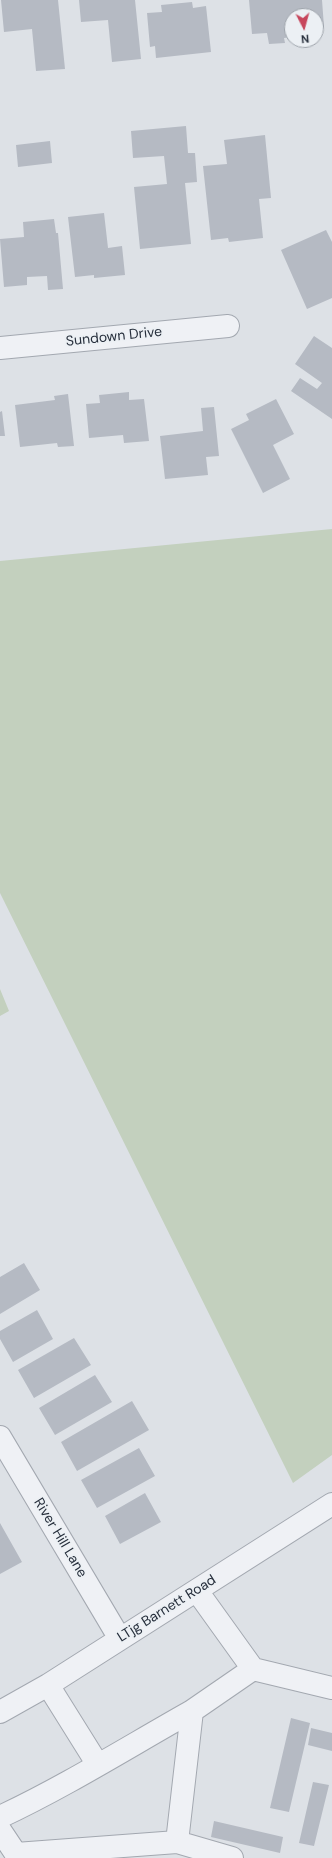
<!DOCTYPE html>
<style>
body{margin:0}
#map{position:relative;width:332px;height:1858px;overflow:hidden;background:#dde1e6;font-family:"DM Sans",sans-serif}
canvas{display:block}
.north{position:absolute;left:284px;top:8px;width:40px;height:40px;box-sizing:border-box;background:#ecf0f4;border:1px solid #9da3aa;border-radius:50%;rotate:174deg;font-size:11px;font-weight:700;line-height:16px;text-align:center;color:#272f3c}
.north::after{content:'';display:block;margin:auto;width:14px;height:18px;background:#c7465c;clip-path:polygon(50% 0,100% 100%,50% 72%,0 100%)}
</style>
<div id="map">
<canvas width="332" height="1858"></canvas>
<div class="north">N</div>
</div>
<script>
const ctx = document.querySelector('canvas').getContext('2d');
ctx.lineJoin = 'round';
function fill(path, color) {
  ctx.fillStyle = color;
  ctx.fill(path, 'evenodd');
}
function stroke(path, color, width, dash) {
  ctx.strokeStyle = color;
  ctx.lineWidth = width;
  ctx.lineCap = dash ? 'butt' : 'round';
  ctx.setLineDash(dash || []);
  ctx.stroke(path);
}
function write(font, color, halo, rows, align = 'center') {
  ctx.font = font + ' "DM Sans",sans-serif';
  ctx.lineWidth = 3.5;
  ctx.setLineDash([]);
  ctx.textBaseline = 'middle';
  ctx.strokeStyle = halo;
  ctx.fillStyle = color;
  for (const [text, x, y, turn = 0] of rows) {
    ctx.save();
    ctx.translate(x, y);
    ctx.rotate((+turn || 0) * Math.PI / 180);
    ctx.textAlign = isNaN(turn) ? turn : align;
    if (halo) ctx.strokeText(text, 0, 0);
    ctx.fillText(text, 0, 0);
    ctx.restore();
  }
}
fill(new Path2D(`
 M332,529V1455L293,1483L0,893V561Z
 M0,989L9,1011L0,1016Z`), '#c3d0be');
fill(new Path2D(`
 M1,0H58L65,69L36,71L32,29L4,32Z
 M79,0H135L141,59L112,62L108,20L81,22Z
 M249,0H322L324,27L316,28V16H292V37L284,38L285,43L269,44L267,33L252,34Z
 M192,2L193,8L206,6L211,52L156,58L155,46L150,47L147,13L162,12L161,5Z
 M186,126L188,153H195L197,182L185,183L191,244L140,249L134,187L167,184L164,156L133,158L131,131Z
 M265,135L271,198L259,199L263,238L229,242L228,238L211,240L203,166L227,164L224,140Z
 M50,141L52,163L18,167L16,145Z
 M104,213L108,248L122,246L125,275L94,278V275L75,277L68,217Z
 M54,219L56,233H58L63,289L48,290L47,276L27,277V285L4,287L0,239L24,237L23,222Z
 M326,230L332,242V298L307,309L281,250Z
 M314,336L332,348V419L291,391L300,378L317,389L322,383L295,364Z
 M129,392V400L144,399L149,441L124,443L123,435L89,438L86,404L100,403L99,395Z
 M68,394L74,446L58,447L57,443L20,447L15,405L55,400L54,396Z
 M276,399L294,434L273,445L290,479L263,493L231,429L249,420L246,414Z
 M214,407L219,456L206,457L208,475L165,479L160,436L203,431L201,408Z
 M2,411L5,436H0V412Z
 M24,1263L40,1290L0,1314V1277Z
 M37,1310L53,1339L13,1362L0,1339V1331Z
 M74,1338L91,1365L34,1398L18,1370Z
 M95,1375L112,1402L55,1435L39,1408Z
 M132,1401L149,1430L77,1471L61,1442Z
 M139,1448L155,1476L97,1508L81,1480Z
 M145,1493L161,1522L120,1544L105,1516Z
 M0,1523L22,1562L0,1574Z
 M291,1718L310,1723L289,1812L270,1808Z
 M311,1728L332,1733V1751L308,1745Z
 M313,1782L329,1785L314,1846L299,1843Z
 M214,1821L283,1837L280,1853L211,1837Z`), '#b5bac3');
const minor = new Path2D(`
 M0,348L228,326
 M0,1437L120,1639
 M197,1591L253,1669L332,1688
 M48,1685L98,1765
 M0,1712L48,1685L332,1504
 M0,1817C66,1786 128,1747 192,1711
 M0,1830L16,1854L177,1842L232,1858
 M177,1842L192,1711L253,1669`);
stroke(minor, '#a3a8b0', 24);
stroke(minor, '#eff1f5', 22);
write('14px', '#272f3c', '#ecf0f4', [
 ["Sundown Drive",114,337,-6],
 ["River Hill Lane",60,1538,59],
 ["LTjg Barnett Road",167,1609,-32]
]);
</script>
